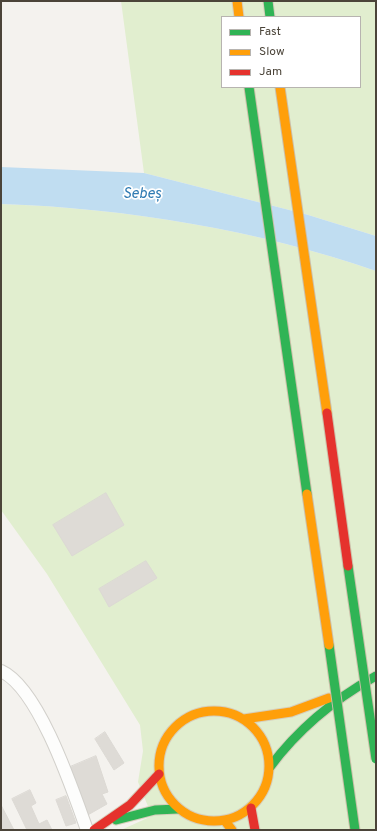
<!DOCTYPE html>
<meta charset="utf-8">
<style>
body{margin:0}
#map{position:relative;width:377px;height:831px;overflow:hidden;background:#f4f2ee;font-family:Overpass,sans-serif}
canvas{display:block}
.frame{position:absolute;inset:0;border:2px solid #4b4439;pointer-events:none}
.legend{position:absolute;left:221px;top:16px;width:140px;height:72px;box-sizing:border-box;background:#fff;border:1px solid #b7b4b0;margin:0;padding:5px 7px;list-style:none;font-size:12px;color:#4b4439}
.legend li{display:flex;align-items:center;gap:8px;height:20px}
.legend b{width:20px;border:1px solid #b7b4b0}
</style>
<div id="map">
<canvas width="377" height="831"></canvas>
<div class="frame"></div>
<ul class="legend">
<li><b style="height:5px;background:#30b455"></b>Fast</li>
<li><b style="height:5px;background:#ff9f0a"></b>Slow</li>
<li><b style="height:5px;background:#e5322d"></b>Jam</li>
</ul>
</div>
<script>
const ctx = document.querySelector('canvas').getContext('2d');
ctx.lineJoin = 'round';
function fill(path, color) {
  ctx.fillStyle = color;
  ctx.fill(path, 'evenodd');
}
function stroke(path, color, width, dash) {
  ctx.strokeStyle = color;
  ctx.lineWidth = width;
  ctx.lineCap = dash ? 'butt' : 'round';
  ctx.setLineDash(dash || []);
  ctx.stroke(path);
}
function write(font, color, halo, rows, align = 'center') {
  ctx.font = font + ' Overpass,sans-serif';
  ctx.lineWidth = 3.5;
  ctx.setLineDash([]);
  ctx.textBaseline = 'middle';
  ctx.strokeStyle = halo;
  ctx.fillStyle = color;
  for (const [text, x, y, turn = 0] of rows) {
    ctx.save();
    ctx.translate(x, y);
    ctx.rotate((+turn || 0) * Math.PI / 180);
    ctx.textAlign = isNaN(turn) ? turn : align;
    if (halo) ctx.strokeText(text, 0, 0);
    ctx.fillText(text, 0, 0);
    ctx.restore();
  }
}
fill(new Path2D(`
 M121,1H376V236L305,214L144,173ZM222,17H360V87H222Z
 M1,204C126,208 258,230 376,271V830H121L152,816L138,782L143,751L140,725L47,574L1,510Z`), '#e1eecf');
fill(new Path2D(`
 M1,167L144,173L305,214L376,236V271C258,230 126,208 1,204Z`), '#c0ddf1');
const building = new Path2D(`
 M106,493L124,525L72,556L53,525Z
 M146,561L157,578L109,607L99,589Z
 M105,732L124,763L114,770L95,739Z
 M96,756L108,792L102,794L107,804L86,816L70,767Z
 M30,790L36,803L31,806L39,824L47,820L52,830H27L12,799Z
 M66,796L76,823L66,826L56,800Z
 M1,805L14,830H1Z`);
fill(building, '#dedbd6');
stroke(building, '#dcd9d4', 1);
const street = new Path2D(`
 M1,671C39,688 73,791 87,830`);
const fast = new Path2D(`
 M268,1L270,17
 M270,767C299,728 333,700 376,676
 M116,820L155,810L178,809`);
const slow = new Path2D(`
 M237,1L239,17
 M159 766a55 55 0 1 1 110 0a55 55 0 1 1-110 0Z
 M244,719L291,712L329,698
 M225,821L232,830`);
const jam = new Path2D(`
 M251,808L255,830
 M94,830L130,805L159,774`);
stroke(street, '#d2d0cb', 14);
stroke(fast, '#d6cebb', 11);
stroke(slow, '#d6cebb', 11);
stroke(jam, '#d6cebb', 11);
stroke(street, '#fdfdfc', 12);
stroke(fast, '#30b455', 9);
stroke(slow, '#ff9f0a', 9);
stroke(jam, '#e5322d', 9);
const fastBridge = new Path2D(`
 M249,87L307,494
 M348,566L376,759
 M329,645L355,830`);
const slowBridge = new Path2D(`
 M280,87L327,413
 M307,494L329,645`);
const jamBridge = new Path2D(`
 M327,413L348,566`);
stroke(fastBridge, '#ccbfa9', 11, []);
stroke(slowBridge, '#ccbfa9', 11, []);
stroke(jamBridge, '#ccbfa9', 11, []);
stroke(fastBridge, '#30b455', 9);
stroke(slowBridge, '#ff9f0a', 9);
stroke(jamBridge, '#e5322d', 9);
write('italic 15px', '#2e7ab2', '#fff', [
 ["Sebeș",142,195]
]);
</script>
